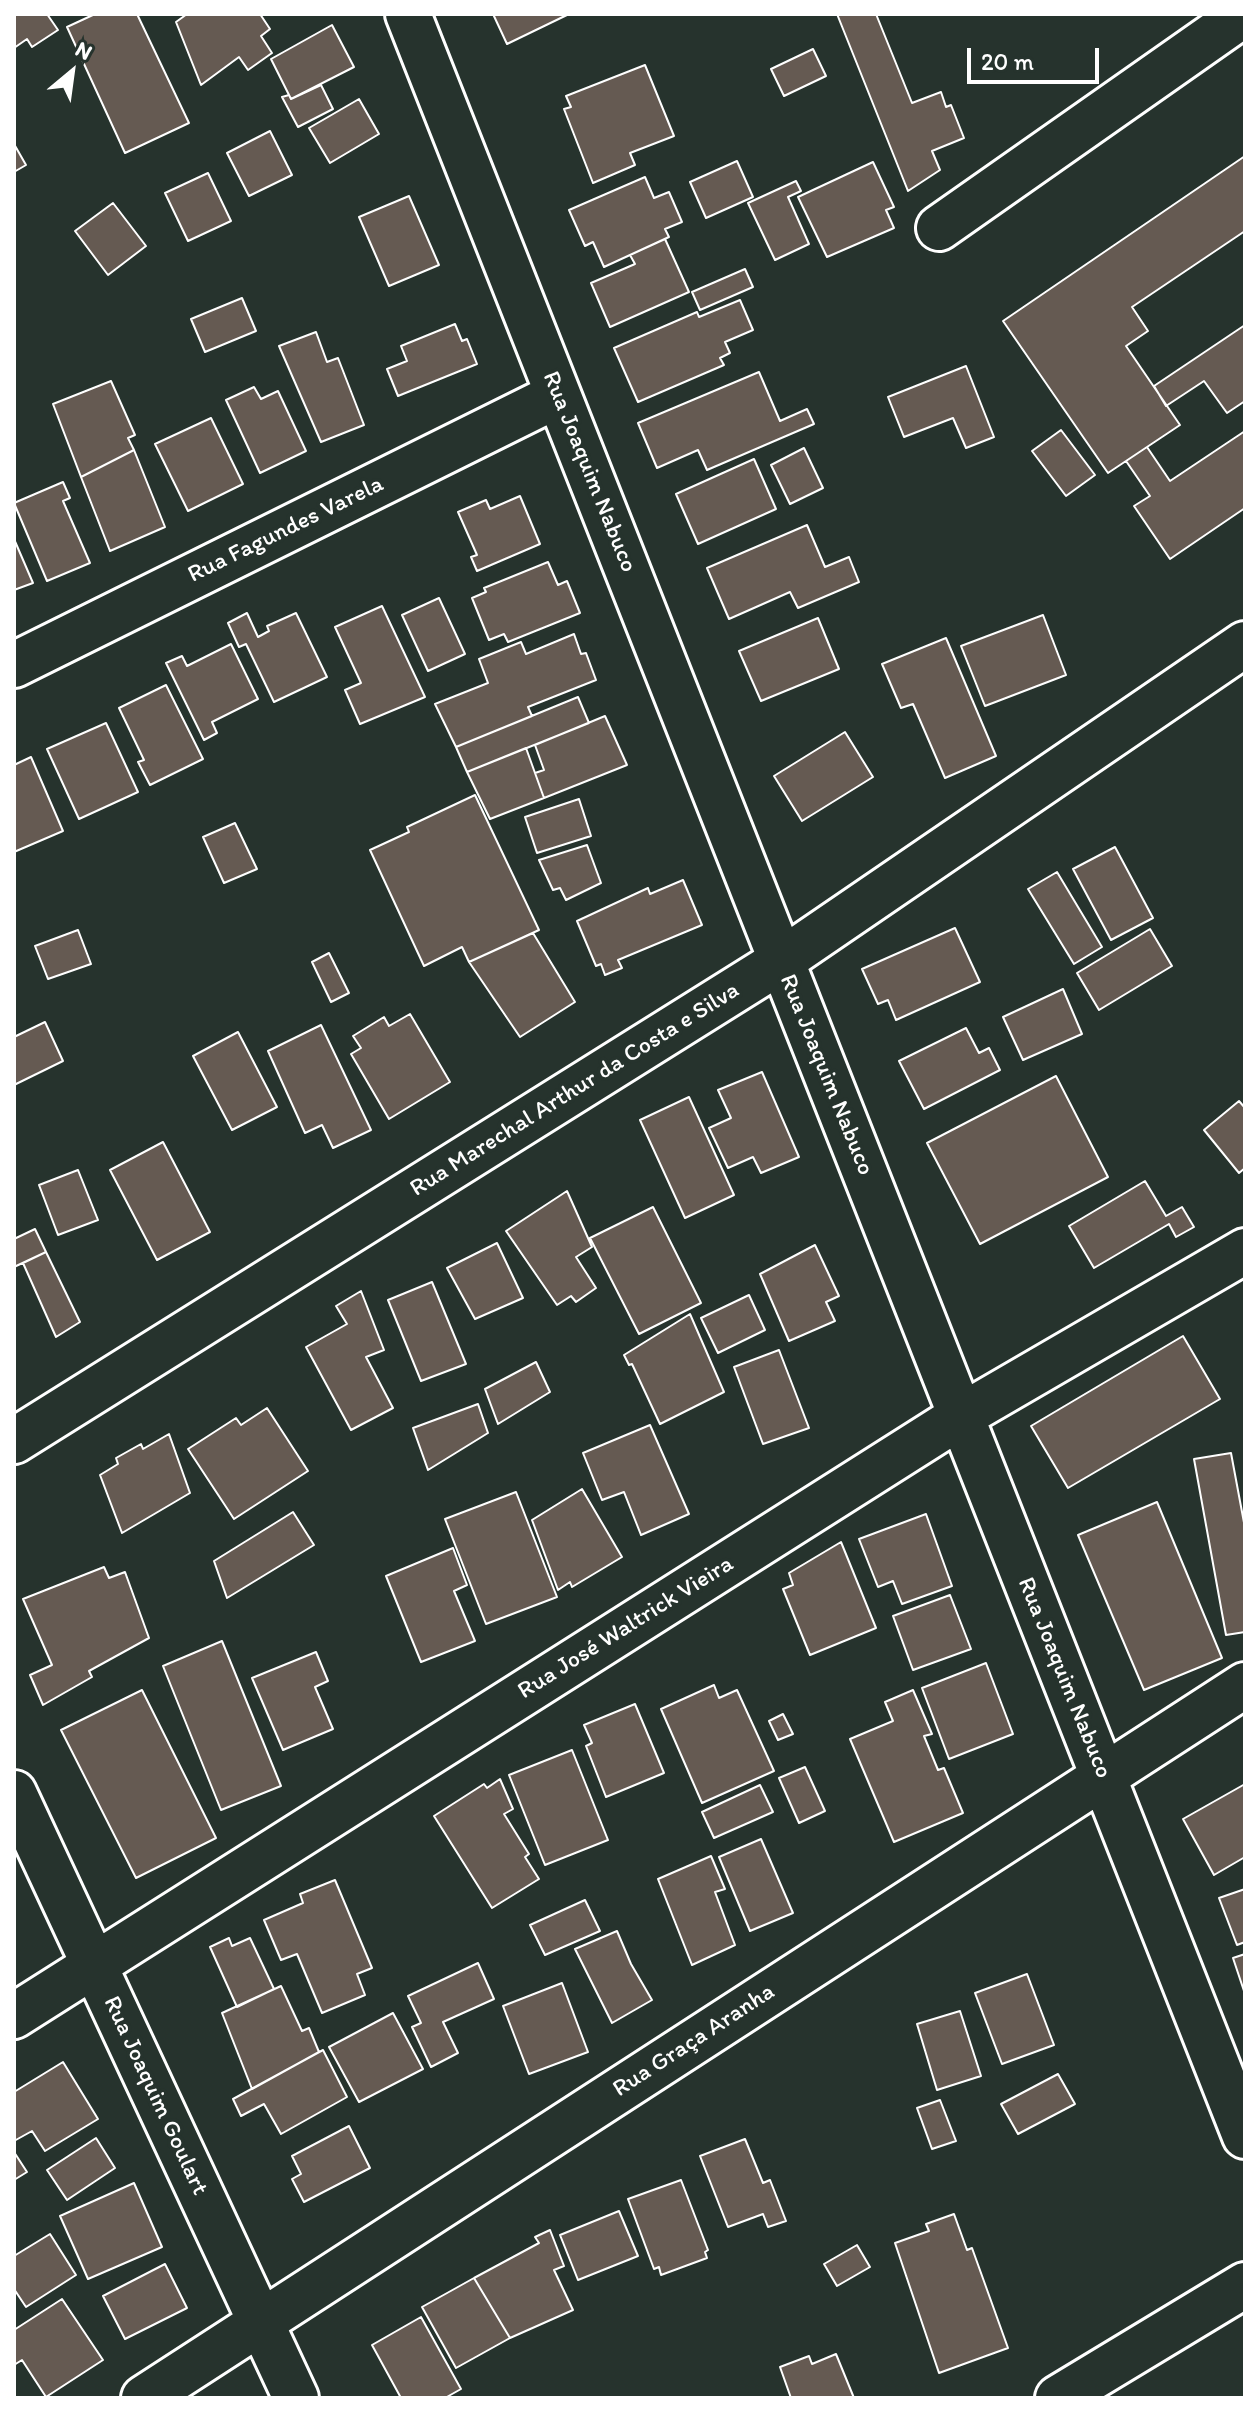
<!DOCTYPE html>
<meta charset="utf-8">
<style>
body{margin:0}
#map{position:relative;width:1259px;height:2412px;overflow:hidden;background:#26332d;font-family:Itim,sans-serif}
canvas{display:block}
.frame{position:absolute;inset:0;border:16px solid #fff;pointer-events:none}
.north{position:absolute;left:32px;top:32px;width:80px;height:80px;-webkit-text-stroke:6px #26332d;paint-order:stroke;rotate:29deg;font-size:22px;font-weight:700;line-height:32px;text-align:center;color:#fff}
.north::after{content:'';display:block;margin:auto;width:28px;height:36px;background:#fff;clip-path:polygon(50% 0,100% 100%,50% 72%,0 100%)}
.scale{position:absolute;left:967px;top:48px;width:132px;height:36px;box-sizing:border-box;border:4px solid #fff;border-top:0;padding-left:10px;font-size:24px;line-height:28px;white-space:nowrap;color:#fff;-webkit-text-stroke:6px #26332d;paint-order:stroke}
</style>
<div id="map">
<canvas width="1259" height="2412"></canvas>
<div class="frame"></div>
<div class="north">N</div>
<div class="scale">20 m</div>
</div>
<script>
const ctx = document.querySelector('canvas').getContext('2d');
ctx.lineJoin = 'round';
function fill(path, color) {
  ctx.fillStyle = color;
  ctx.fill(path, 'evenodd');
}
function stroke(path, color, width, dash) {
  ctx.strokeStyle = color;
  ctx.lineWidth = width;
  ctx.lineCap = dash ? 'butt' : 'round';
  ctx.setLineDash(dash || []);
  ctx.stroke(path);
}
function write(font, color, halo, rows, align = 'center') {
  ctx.font = font + ' Itim,sans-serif';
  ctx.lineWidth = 7;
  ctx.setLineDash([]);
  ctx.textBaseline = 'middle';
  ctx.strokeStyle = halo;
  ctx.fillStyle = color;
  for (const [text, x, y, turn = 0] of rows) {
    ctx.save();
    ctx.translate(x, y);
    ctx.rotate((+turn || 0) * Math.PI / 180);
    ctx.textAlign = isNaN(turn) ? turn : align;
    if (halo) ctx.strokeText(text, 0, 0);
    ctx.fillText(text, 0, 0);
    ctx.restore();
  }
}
const building = new Path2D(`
 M14,14H47L58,30L32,47L27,39L14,48Z
 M95,14H137L189,123L125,153L67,27Z
 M187,14H260L270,29L261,36L272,53L248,70L239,57L201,85L176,22Z
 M493,14H569L507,44Z
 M837,14H876L912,103L941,92L946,107L951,105L964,138L932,151L940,170L908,191Z
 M332,25L354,67L291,99L271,59Z
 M813,49L826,76L784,96L771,69Z
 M645,65L674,136L630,153L635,165L593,183L564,109L571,107L566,96Z
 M321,85L333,109L298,127L282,97L289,95L291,99Z
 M359,99L379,134L330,163L309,128Z
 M270,131L292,175L249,196L227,153Z
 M14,144L26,165L14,172Z
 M1245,156V231L1132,307L1148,331L1126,346L1180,425L1108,473L1003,321Z
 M737,161L753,197L706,218L690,182Z
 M873,162L894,207L886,210L894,228L827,257L798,197Z
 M208,173L231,221L188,241L165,193Z
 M645,177L654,198L669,192L682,222L665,229L669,237L604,267L593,242L585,246L569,210Z
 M796,181L801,191L788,197L809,244L775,260L748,203Z
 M409,196L439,265L389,286L359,217Z
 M113,203L146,246L108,275L75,231Z
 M665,239L689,292L610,327L591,283L635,264L630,255Z
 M745,269L753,287L700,310L692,292Z
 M242,298L256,331L205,352L191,319Z
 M740,300L753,330L725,342L730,353L720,358L724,365L638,402L614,348L697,312L699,317Z
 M455,324L462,341L467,339L477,364L398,396L387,369L407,361L401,346Z
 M1245,325V401L1227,413L1204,381L1166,406L1154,386Z
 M316,332L327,362L338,358L364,425L321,442L279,346Z
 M966,366L994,437L966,448L953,418L904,437L888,397Z
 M759,372L780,421L807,409L814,424L707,470L698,450L657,468L638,423Z
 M111,381L135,435L128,438L134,450L81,477L53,404Z
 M254,387L261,399L278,391L306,451L260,473L226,400Z
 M211,418L243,484L188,511L155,444Z
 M1061,430L1095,475L1066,496L1032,451Z
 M1245,431V508L1170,559L1134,506L1150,496L1126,461L1147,447L1170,481Z
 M804,448L823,488L790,504L771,465Z
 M134,450L165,527L110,551L81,477Z
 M754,459L776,509L698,544L676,494Z
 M63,482L70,498L63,501L90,563L47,581L14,503Z
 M520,496L540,544L477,571L471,557L477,555L458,512L486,500L490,509Z
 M807,525L825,567L849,557L859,582L798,608L790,592L729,619L707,568Z
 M14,539L33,583L14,590Z
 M548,562L558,585L567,581L580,613L508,642L504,634L489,640L472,598L486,592L484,588Z
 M439,598L465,654L428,671L402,615Z
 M382,606L425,697L360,724L345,690L361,683L335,627Z
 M247,613L258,637L269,631L267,626L296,613L327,677L274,702L246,644L239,647L228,623Z
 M1043,615L1066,675L985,706L961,646Z
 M818,618L839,669L761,701L739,651Z
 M574,634L581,654L586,653L596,680L528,707L532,716L456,747L435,704L488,683L479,659L521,642L526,654Z
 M946,638L996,756L945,778L913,704L901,708L882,664Z
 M231,644L258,699L212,722L217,733L204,740L166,663L182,656L187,666Z
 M166,685L203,759L150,785L138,762L144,760L119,708Z
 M578,697L589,723L467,772L456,747Z
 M605,716L627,765L544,798L535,773L544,770L535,745Z
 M106,723L138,792L79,819L47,749Z
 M845,732L873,777L802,821L774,776Z
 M526,748L544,798L490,819L467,772Z
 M31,757L63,831L14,852V765Z
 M475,795L539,930L469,962L462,947L424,966L370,850L409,832L407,827Z
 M579,799L591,836L537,853L525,817Z
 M235,823L257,869L224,883L203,837Z
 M587,845L601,883L566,900L560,888L553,890L539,860Z
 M1115,847L1153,918L1111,940L1073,869Z
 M1057,872L1102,947L1074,964L1028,889Z
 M683,880L702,925L618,960L622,968L605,975L601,964L596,966L577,921L648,888L650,894Z
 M955,928L980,982L896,1020L888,1000L878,1004L862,969Z
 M1150,929L1172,966L1099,1010L1077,973Z
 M78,930L91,964L48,979L35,946Z
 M533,933L575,1002L520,1037L469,962Z
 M329,953L349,993L331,1002L312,962Z
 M1063,989L1082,1034L1023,1060L1003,1017Z
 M410,1014L450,1082L389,1119L351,1054L361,1048L353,1036L384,1017L389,1026Z
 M45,1022L63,1061L14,1085V1037Z
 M321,1025L371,1130L333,1148L322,1125L305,1133L268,1051Z
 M966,1028L979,1053L989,1048L1000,1070L924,1109L899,1061Z
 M238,1032L277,1107L232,1130L193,1056Z
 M762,1072L799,1157L761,1173L753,1157L728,1168L709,1128L731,1118L718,1090Z
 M1056,1076L1108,1177L980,1244L927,1143Z
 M689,1097L734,1195L685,1218L640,1120Z
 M1239,1101L1245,1108V1168L1239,1173L1204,1130Z
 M163,1142L210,1232L157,1260L110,1170Z
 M78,1170L98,1220L58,1235L39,1185Z
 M1145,1181L1166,1216L1182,1207L1194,1227L1176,1237L1169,1224L1094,1268L1069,1226Z
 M567,1191L592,1247L576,1257L596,1288L576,1302L571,1296L557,1305L506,1231Z
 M653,1207L701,1303L639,1334L590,1238Z
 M35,1229L46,1252L14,1267V1239Z
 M497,1243L523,1298L475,1319L447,1268Z
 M815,1245L839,1296L826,1302L835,1321L789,1341L760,1274Z
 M46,1252L80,1322L56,1337L23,1263Z
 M432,1282L466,1364L421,1381L388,1300Z
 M361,1291L384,1350L366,1357L393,1408L351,1430L306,1347L347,1324L336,1306Z
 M749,1295L765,1330L718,1353L701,1318Z
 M690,1314L724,1392L660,1424L632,1364L629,1365L624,1355Z
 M1183,1336L1220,1399L1068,1488L1031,1426Z
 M779,1350L809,1428L763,1444L734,1367Z
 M536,1362L550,1392L498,1424L485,1389Z
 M478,1404L488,1433L428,1470L413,1428Z
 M267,1408L308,1471L234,1519L188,1449L236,1418L241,1425Z
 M650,1425L689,1514L641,1535L624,1492L602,1500L583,1453Z
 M169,1434L190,1493L122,1533L100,1475L118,1464L116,1458L141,1444L143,1449Z
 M1231,1453L1245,1528V1632L1226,1635L1194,1459Z
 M582,1489L622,1557L572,1587L570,1582L558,1590L532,1520Z
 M516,1492L557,1597L486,1624L445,1519Z
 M1157,1502L1222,1658L1144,1690L1078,1535Z
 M293,1512L314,1545L227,1598L214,1561Z
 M926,1514L952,1586L902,1604L893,1581L878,1587L859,1539Z
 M841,1542L876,1628L810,1655L783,1589L793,1585L789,1573Z
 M453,1548L467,1585L454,1591L475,1641L421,1662L386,1576Z
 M104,1567L109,1578L125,1572L149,1638L89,1671L92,1677L43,1705L30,1675L52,1665L23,1599Z
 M950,1595L971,1649L913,1670L893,1616Z
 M222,1641L281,1786L221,1810L163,1666Z
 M316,1652L328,1681L315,1687L333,1729L283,1750L252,1678Z
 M986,1663L1013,1734L949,1759L922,1688Z
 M714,1685L719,1698L737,1690L774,1771L702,1803L661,1709Z
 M142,1690L216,1838L136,1878L61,1730Z
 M913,1690L932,1734L924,1736L938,1770L944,1768L963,1813L894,1842L850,1739L893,1721L885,1702Z
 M635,1704L664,1773L606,1797L586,1746L592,1743L584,1725Z
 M783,1714L793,1734L778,1740L769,1721Z
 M572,1750L608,1840L545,1865L509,1775Z
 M805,1767L825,1811L799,1823L779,1778Z
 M500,1779L513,1809L504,1814L529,1854L525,1857L539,1879L492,1908L434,1816L484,1784L487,1788Z
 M1245,1784V1857L1214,1875L1183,1819Z
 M760,1785L773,1812L714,1838L702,1812Z
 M761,1839L793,1913L750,1931L719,1857Z
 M711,1856L725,1889L715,1892L735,1945L692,1965L658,1879Z
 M335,1880L372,1968L357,1974L365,1995L322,2013L297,1954L281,1960L264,1920L303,1903L300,1894Z
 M1245,1889V1942L1237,1945L1219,1898Z
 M585,1900L600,1931L545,1955L530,1925Z
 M617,1931L631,1964L652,2000L612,2023L575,1949Z
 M229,1938L232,1946L250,1938L274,1989L237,2007L210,1947Z
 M1245,1954V1994L1233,1958Z
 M478,1963L494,1999L443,2022L458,2053L431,2067L412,2027L421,2023L408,1996Z
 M1027,1974L1054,2045L1002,2064L975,1993Z
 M562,1983L588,2052L529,2074L503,2006Z
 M281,1986L302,2031L309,2028L319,2052L252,2089L222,2013Z
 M960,2011L981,2076L937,2090L917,2024Z
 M393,2013L423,2069L359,2102L329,2047Z
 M323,2050L347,2097L281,2134L264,2104L241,2116L233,2099Z
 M63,2062L98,2119L45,2151L32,2131L14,2141V2092Z
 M1058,2074L1075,2104L1018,2134L1001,2104Z
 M940,2100L956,2141L932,2149L917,2108Z
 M349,2126L370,2168L304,2202L292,2179L301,2174L292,2156Z
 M96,2138L115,2168L67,2200L47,2170Z
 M745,2139L763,2183L770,2180L786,2221L768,2227L763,2214L728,2227L700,2156Z
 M14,2152L27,2172L14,2180Z
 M681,2180L708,2250L705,2252L707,2258L661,2275L659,2267L654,2269L628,2199Z
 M134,2183L162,2247L88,2279L60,2216Z
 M619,2211L638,2256L578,2280L560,2235Z
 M954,2214L967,2250L972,2248L1008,2348L939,2373L895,2243L929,2231L926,2224Z
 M550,2230L564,2266L554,2270L573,2310L510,2338L474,2278L539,2243L535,2237Z
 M50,2234L76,2275L26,2307L14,2289V2256Z
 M857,2245L870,2267L837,2286L824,2264Z
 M165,2264L187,2308L125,2339L103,2296Z
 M474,2278L510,2338L456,2368L422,2307Z
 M62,2299L103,2360L46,2397L22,2360L14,2365V2330Z
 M421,2317L461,2389L445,2398H401L372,2345Z
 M836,2354L854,2398H791L780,2367L809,2356L812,2364Z`);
fill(building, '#655a52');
stroke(building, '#fff', 2);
const minor = new Path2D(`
 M408,14L1245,2136
 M939,228L1244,14
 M14,665L558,395
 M14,1441L781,961L1245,644
 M14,1793L296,2398
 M14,2016L961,1416L1245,1251
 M144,2398L1245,1685
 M1058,2398L1245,2285`);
stroke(minor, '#fff', 50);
stroke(minor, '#26332d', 44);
write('24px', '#fff', '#26332d', [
 ["Rua Joaquim Nabuco",589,472,68],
 ["Rua Fagundes Varela",286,530,-26],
 ["Rua Joaquim Nabuco",826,1075,68],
 ["Rua Marechal Arthur da Costa e Silva",575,1090,-32],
 ["Rua José Waltrick Vieira",626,1628,-32],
 ["Rua Joaquim Nabuco",1064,1678,68],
 ["Rua Graça Aranha",694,2041,-33],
 ["Rua Joaquim Goulart",155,2096,65]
]);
</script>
